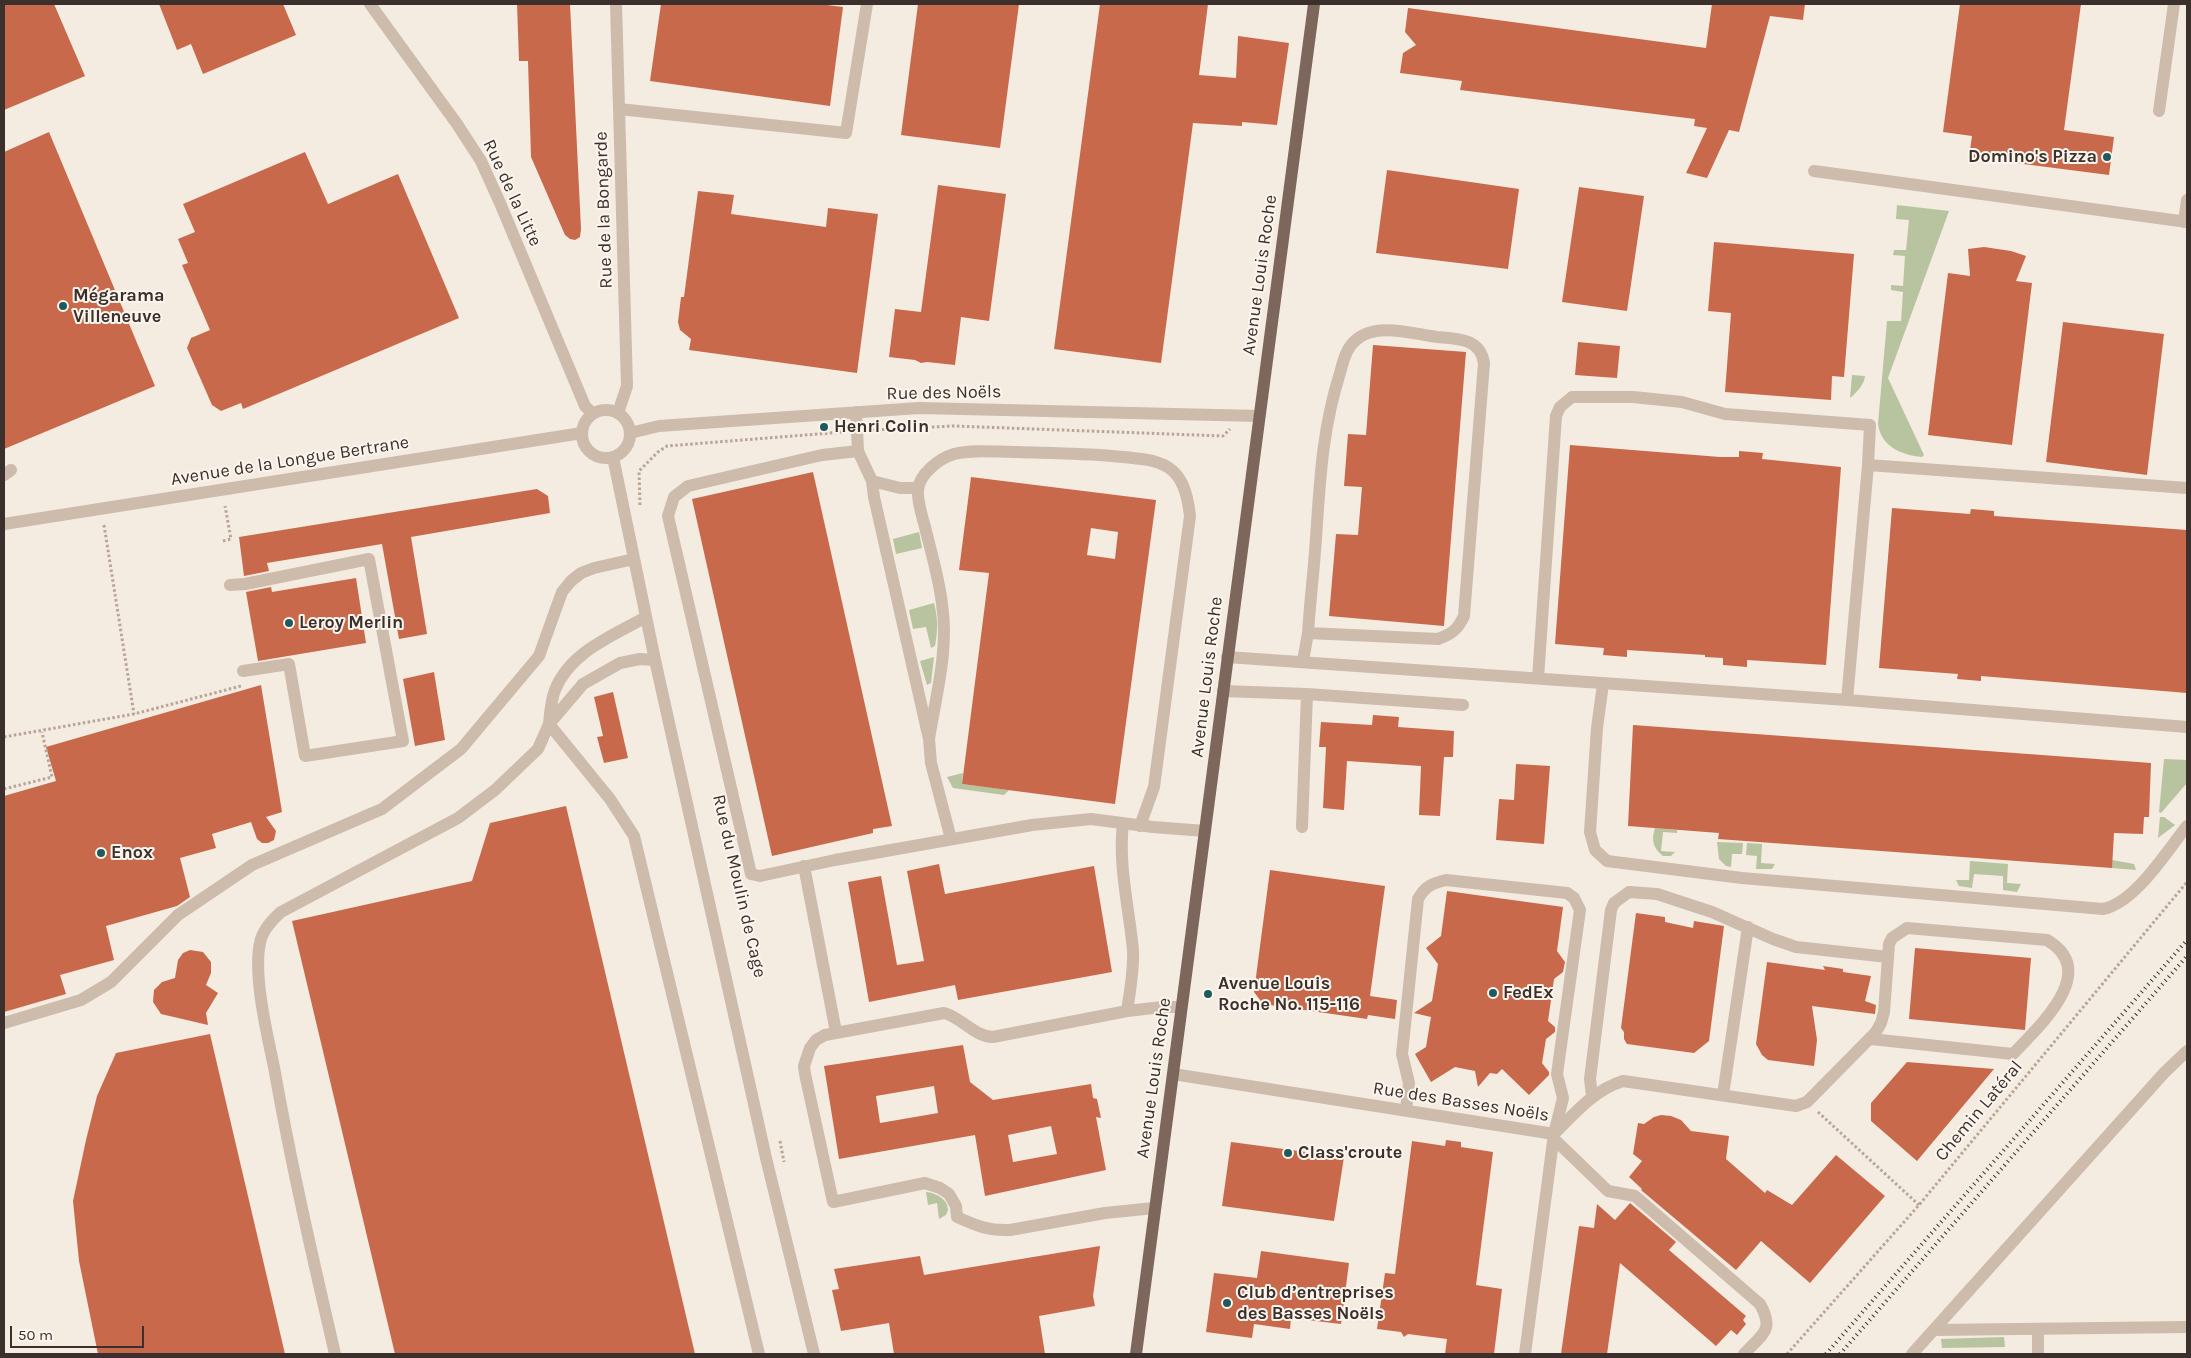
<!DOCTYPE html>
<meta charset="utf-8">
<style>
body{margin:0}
#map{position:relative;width:2191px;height:1358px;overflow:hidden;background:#f4ebe1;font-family:Karla,sans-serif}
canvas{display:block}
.frame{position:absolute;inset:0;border:5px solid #3b302b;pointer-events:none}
.scale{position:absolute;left:10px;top:1326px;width:134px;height:22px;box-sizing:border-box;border:2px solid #3b302b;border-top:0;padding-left:6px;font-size:15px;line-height:18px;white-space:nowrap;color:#3b302b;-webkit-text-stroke:4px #fbf5ee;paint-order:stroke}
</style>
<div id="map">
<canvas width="2191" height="1358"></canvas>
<div class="frame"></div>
<div class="scale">50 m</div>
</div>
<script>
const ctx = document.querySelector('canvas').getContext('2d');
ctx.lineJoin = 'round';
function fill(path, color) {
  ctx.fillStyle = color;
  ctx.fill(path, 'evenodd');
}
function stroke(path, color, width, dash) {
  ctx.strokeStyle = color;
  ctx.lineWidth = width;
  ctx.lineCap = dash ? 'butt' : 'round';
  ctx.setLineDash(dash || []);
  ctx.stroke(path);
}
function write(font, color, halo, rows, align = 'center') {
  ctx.font = font + ' Karla,sans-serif';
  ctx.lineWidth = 4;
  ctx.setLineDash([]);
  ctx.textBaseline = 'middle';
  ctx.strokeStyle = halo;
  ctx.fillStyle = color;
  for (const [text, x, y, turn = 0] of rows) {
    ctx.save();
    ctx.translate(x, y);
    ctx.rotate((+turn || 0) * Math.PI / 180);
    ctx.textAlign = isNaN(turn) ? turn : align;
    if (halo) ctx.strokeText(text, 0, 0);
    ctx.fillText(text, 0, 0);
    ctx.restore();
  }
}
fill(new Path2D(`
 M1897,205L1949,211L1888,378L1924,455L1922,457C1902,455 1881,447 1878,424L1887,321H1901L1903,292L1891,290V285L1903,286L1905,256L1893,255L1894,250H1906L1909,220L1896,219Z
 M1852,375L1865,376C1864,385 1857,392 1850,398Z
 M919,532L922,548L896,554L893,539Z
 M934,603C938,619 938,630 935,646L931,648L926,627L913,629L909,610Z
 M934,657L931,683L927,685L920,661Z
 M2164,759L2187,760V783L2161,813L2159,812Z
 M963,773L962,784L1009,790L1004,795L953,788L947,777Z
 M2160,817H2164L2175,825L2158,838Z
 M1655,828L1677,830V833L1663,832L1661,851L1675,852L1671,856H1663C1653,848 1651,840 1655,828Z
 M1717,842L1743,843L1742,854H1732L1731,867L1726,866L1719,859Z
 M1747,843L1762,844L1761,863L1775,864L1772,869H1756L1757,856L1746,855Z
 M2112,860L2134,864L2136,870L2112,868Z
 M1970,861L2008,864L2007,883L2021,884L2017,892L2003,890V876L1974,874L1972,888L1959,886L1956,880H1969Z
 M926,1192C936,1193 948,1199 948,1210L946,1215L939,1219L937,1203L928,1205Z
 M2004,1337L2005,1347L1942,1348L1941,1339Z`), '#b8c4a0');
fill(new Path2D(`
 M4,4H54L85,76L4,110Z
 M159,4H283L296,35L203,74L191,44L177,50Z
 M517,4H570L581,229L580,237L575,240L570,239L565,235L531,157L528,61H519Z
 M661,4H819L843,7L830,106L650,81Z
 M918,4H1019L1000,148L901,135Z
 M1100,4H1208L1199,75L1236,78L1238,36L1289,43L1277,125L1242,122V126L1193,123L1161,363L1054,349Z
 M1712,4H1805L1803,20L1770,16L1739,132L1729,130L1707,178L1686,173L1707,128L1694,126L1695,119L1460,90L1462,81L1400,73L1403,53L1416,45L1405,32L1408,8L1706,48Z
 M1960,4H2081L2064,130L2114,137L2109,175L1969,157L1972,136L1943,132Z
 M49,132L155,386L4,449V152Z
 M305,152L328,204L398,174L459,318L243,409L241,403L221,411L212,405L187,348L191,338L210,330L182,265L188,263L178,239L195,232L183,204Z
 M1387,170L1519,189L1508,269L1376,253Z
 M938,185L1006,194L989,321L961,317L955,365L927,362L921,363L915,360L889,357L895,309L921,312Z
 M1579,187L1644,196L1627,311L1562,302Z
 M698,191L734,195L731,214L826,227L828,208L878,214L857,373L689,350L691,339L680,330L678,322L681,297H684Z
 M1714,242L1854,254L1844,377L1832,376L1831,400L1725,392L1731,313L1708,311Z
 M1984,247L2011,251L2026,256L2016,281L2032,283L2012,445L1928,435L1948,273L1970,276L1968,249Z
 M2063,322L2164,334L2147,475L2046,462Z
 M1578,342L1620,346L1617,378L1575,375Z
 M1373,345L1466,352L1444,626L1329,616L1336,534L1358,535L1362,487L1344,486L1348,434L1366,435Z
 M1570,445L1720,457H1739V451L1763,453L1762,459L1841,467L1826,665L1747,660V667L1723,665V658L1705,657V655L1627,650V657L1603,655L1604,648L1555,644Z
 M813,472L892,826L873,829V833L772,856L692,499Z
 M971,477L1156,500L1115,804L962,784L989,573L959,570ZM1091,528L1118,532L1115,559L1087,555Z
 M537,489L548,496L550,513L411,537L427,634L399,639L382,544L267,563L269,571L244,576L239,537Z
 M1892,508L1970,514L1971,509L1994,511V516L2187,530V693L1981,676V681L1957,679L1958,674L1879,668Z
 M356,578L366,643L258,661L246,592L271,587L272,592Z
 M434,672L445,740L415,746L403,679Z
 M261,685L282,812L266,817L276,831L274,840L268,843H262L257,839L251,822L212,834L216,848L180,858L190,897L177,906L106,926L114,960L60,975L66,994L4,1012V796L56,781L46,747Z
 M613,692L628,758L604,763L597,737L603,736L594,697Z
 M1373,715L1399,717L1398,727L1454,731L1453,757H1444L1440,816L1419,815L1421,766L1347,761L1344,810L1323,808L1326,747H1319L1321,722L1372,725Z
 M1633,725L2151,763L2149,817H2144L2143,834L2114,833L2112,868L1718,839L1719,833L1628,826Z
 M1516,764L1550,766L1544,844L1496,840L1499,799L1514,800Z
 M566,806L695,1354H395L292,921L472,881L490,823Z
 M939,864L945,894L1094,866L1112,972L958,1000L955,985L869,1002L848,882L881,876L897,965L924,961L907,871Z
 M1270,870L1385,886L1370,996L1397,1000L1395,1019L1368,1015L1367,1019L1263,1004L1254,992Z
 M1447,891L1563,907L1557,951L1565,962L1563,972L1554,979L1548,1021L1555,1027V1032L1546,1039L1542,1063L1549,1072V1075L1529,1095L1502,1069L1497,1074L1490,1073L1478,1087L1475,1071L1455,1067L1431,1082L1415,1054L1426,1047L1431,1017L1414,1013L1432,1001L1438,964L1426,948L1441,936Z
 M1636,913L1665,917V922L1693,928L1694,921L1724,926L1709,1041L1694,1053L1627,1044L1624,1039V1032L1621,1028Z
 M1915,948L2031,958L2025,1030L1909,1019Z
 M190,950L203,952L211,962V973L206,985L218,993L206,1013L208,1025L161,1014L153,1002L154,990L162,982L175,978L178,960L183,953Z
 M1767,962L1825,970L1823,966L1843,969V972L1871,976L1865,1001L1876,1005L1875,1014L1812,1006L1817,1040L1814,1066L1768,1060L1762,1055L1756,1044Z
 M210,1034L285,1354H98L79,1261L73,1201L86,1140L97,1096L116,1053Z
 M963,1045L970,1082L993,1100L1091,1084L1093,1098L1097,1099L1101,1118L1096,1117L1106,1170L985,1196L975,1135L839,1159L824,1066ZM934,1086L938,1113L880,1123L876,1096ZM1051,1126L1057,1154L1013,1162L1008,1135Z
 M1907,1062L1994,1069L1917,1161L1871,1121V1103Z
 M1661,1115L1671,1116L1681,1120L1691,1131L1729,1136L1726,1159L1765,1193L1767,1190L1792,1205L1836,1155L1885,1196L1810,1283L1761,1241L1736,1270L1641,1190L1642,1189L1629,1177L1642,1161L1633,1154L1638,1123L1644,1124L1654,1117Z
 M1446,1140L1461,1142V1147L1493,1152L1476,1285L1502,1289L1494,1354H1445L1447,1339L1408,1334L1404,1337L1401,1332L1377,1329L1385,1273L1395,1274L1412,1141L1445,1146Z
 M1231,1142L1344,1157L1334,1221L1222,1206Z
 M1630,1203L1676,1242L1669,1250L1746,1316L1743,1320L1746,1324L1737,1335L1731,1330L1716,1346L1620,1263L1607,1354H1561L1579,1226L1594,1228L1597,1204L1615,1220Z
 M1100,1246L1093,1296L1095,1306L1039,1316L1045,1354H894L889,1323L841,1331L832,1290L839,1289L834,1269L920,1256L924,1275Z
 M1261,1251L1349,1263L1341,1324L1291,1318L1290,1329L1254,1324L1252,1338L1206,1332L1214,1273L1257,1278Z`), '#c8694b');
stroke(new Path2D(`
 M872,430L954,426L1223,436L1230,429
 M640,505L639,471L658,452L667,446L843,432
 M104,525L134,714
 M223,541L231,539L225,506
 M4,737L134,714L241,686
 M4,789L52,777L42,732
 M1818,1112L1919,1205
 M780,1141L784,1162
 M1787,1354L1919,1205L2187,882`), '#b9a596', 3, [2.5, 2.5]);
stroke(new Path2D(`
 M370,4L457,124L481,161L500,203L585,406L593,414
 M616,4L627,386L618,413
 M619,109L846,133L867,4
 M2159,111L2174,4
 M1814,171L2187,222
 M2184,222L2187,200
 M582 434a24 24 0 1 1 48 0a24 24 0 1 1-48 0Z
 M856,412L858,451L872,481L900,488H918
 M630,433L659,426L919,408L1259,416
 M858,451L822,455L688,486L674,497L668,516L751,874L760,876L835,860L1032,825L1091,819L1153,827L1205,831
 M613,457L655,660L766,1158L814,1354
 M1868,465L2187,488
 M4,475L11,470
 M872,481L874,497L929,739L931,763L951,839
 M4,524L582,433
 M230,585L245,584L369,559L403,741L305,756L289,664L243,671
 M646,617C612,636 570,652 555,690C551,700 550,713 549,724L610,799L634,836L759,1354
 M1227,657L1847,700L2187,727
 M1303,661L1308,633C1310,601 1314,570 1316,538C1320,480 1322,430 1340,373C1343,362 1346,348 1356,340C1376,322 1413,334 1437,337C1458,339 1480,338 1484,363L1464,616C1458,629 1452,634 1438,639L1308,633
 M1538,678L1556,416L1560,407L1572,397H1633L1682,402L1725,414L1870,425L1868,465L1847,700
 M1603,684L1597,728L1590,832L1595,850L1607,861L1742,878L2103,909C2135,903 2167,851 2187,826
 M1223,691L1307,694L1302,827
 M1307,694L1463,705
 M929,739C936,695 949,649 942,604C939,578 931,552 925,527C922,515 917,502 918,490C919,474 940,458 954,454C974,449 997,452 1018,452C1049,453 1081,453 1112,456C1160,460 1184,460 1190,516L1154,787L1140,826
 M1123,823C1118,865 1129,908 1133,950C1134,970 1130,991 1127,1011L1162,1007H1181
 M804,866L836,1032
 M1127,1011L993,1037C975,1037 961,1017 944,1013L825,1035L816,1040L810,1048L804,1066L805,1074L833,1202L925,1183L940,1188L949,1194L956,1206L957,1217C977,1226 988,1231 1010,1230L1105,1213L1154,1208
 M4,1023L81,1000L111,982L178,915L252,865L382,809L461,749L539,656L562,592L571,581L581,573L594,568L634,559
 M1173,1074L1554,1134
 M1723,1095L1748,927
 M1592,1096L1590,1079L1611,910L1614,903L1629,892L1657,894L1712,912L1773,939L1796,947L1888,957
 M1406,1110L1409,1083L1402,1054L1418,899C1425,886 1433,883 1446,880L1567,893L1574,898L1580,910L1557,1074L1563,1098L1554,1134L1525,1354
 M1554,1134C1575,1113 1594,1090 1623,1081L1796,1106L1807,1102L1876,1032L1881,1023L1884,1012L1889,944L1892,938L1907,928L2047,940C2101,972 2038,1027 2013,1054L1871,1039
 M1553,1138L1608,1191L1635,1196L1760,1304C1775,1331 1762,1334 1744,1354
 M2038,1329V1354
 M1934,1330L2187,1327
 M335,1354C313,1259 291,1164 274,1067C267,1034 253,975 260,943C262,931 272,920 281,912L458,818L495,790L538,749L549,724L583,684L620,663L640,659L655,660
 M1912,1354L2164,1073L2187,1051`), '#cdbbac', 12);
stroke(new Path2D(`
 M1136,1354L1314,4`), '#7d675c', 12);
stroke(new Path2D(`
 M1826,1354L2187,940
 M1840,1354L2187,956`), '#3b302b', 4, [1, 4]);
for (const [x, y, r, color] of [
 [2107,157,5,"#1f5a5e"],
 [63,306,5,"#1f5a5e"],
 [824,427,5,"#1f5a5e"],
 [289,623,5,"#1f5a5e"],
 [101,853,5,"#1f5a5e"],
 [1493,993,5,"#1f5a5e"],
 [1208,994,5,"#1f5a5e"],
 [1288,1153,5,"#1f5a5e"],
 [1227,1303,5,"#1f5a5e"]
]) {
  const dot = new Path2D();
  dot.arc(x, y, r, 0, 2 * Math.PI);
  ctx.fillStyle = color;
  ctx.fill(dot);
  stroke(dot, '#fbf5ee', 2);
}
write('bold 18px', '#3b302b', '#fbf5ee', [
 ["Domino's Pizza",2097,157,"right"],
 ["Mégarama",73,296],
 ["Villeneuve",73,317],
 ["Henri Colin",834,427],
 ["Leroy Merlin",299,623],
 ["Enox",111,853],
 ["Avenue Louis",1218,984],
 ["Roche No. 115-116",1218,1005],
 ["FedEx",1503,993],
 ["Class'croute",1298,1153],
 ["Club d’entreprises",1237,1293],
 ["des Basses Noëls",1237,1314]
], 'left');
write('18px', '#3b302b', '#fbf5ee', [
 ["Rue de la Litte",512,193,65],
 ["Rue de la Bongarde",604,210,-92],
 ["Avenue Louis Roche",1260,275,-82],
 ["Rue des Noëls",944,393,-1],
 ["Avenue de la Longue Bertrane",290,461,-9],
 ["Avenue Louis Roche",1207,677,-83],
 ["Rue du Moulin de Cage",739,886,77],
 ["Avenue Louis Roche",1154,1078,-82],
 ["Rue des Basses Noëls",1461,1102,9],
 ["Chemin Latéral",1979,1111,-50]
]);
</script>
